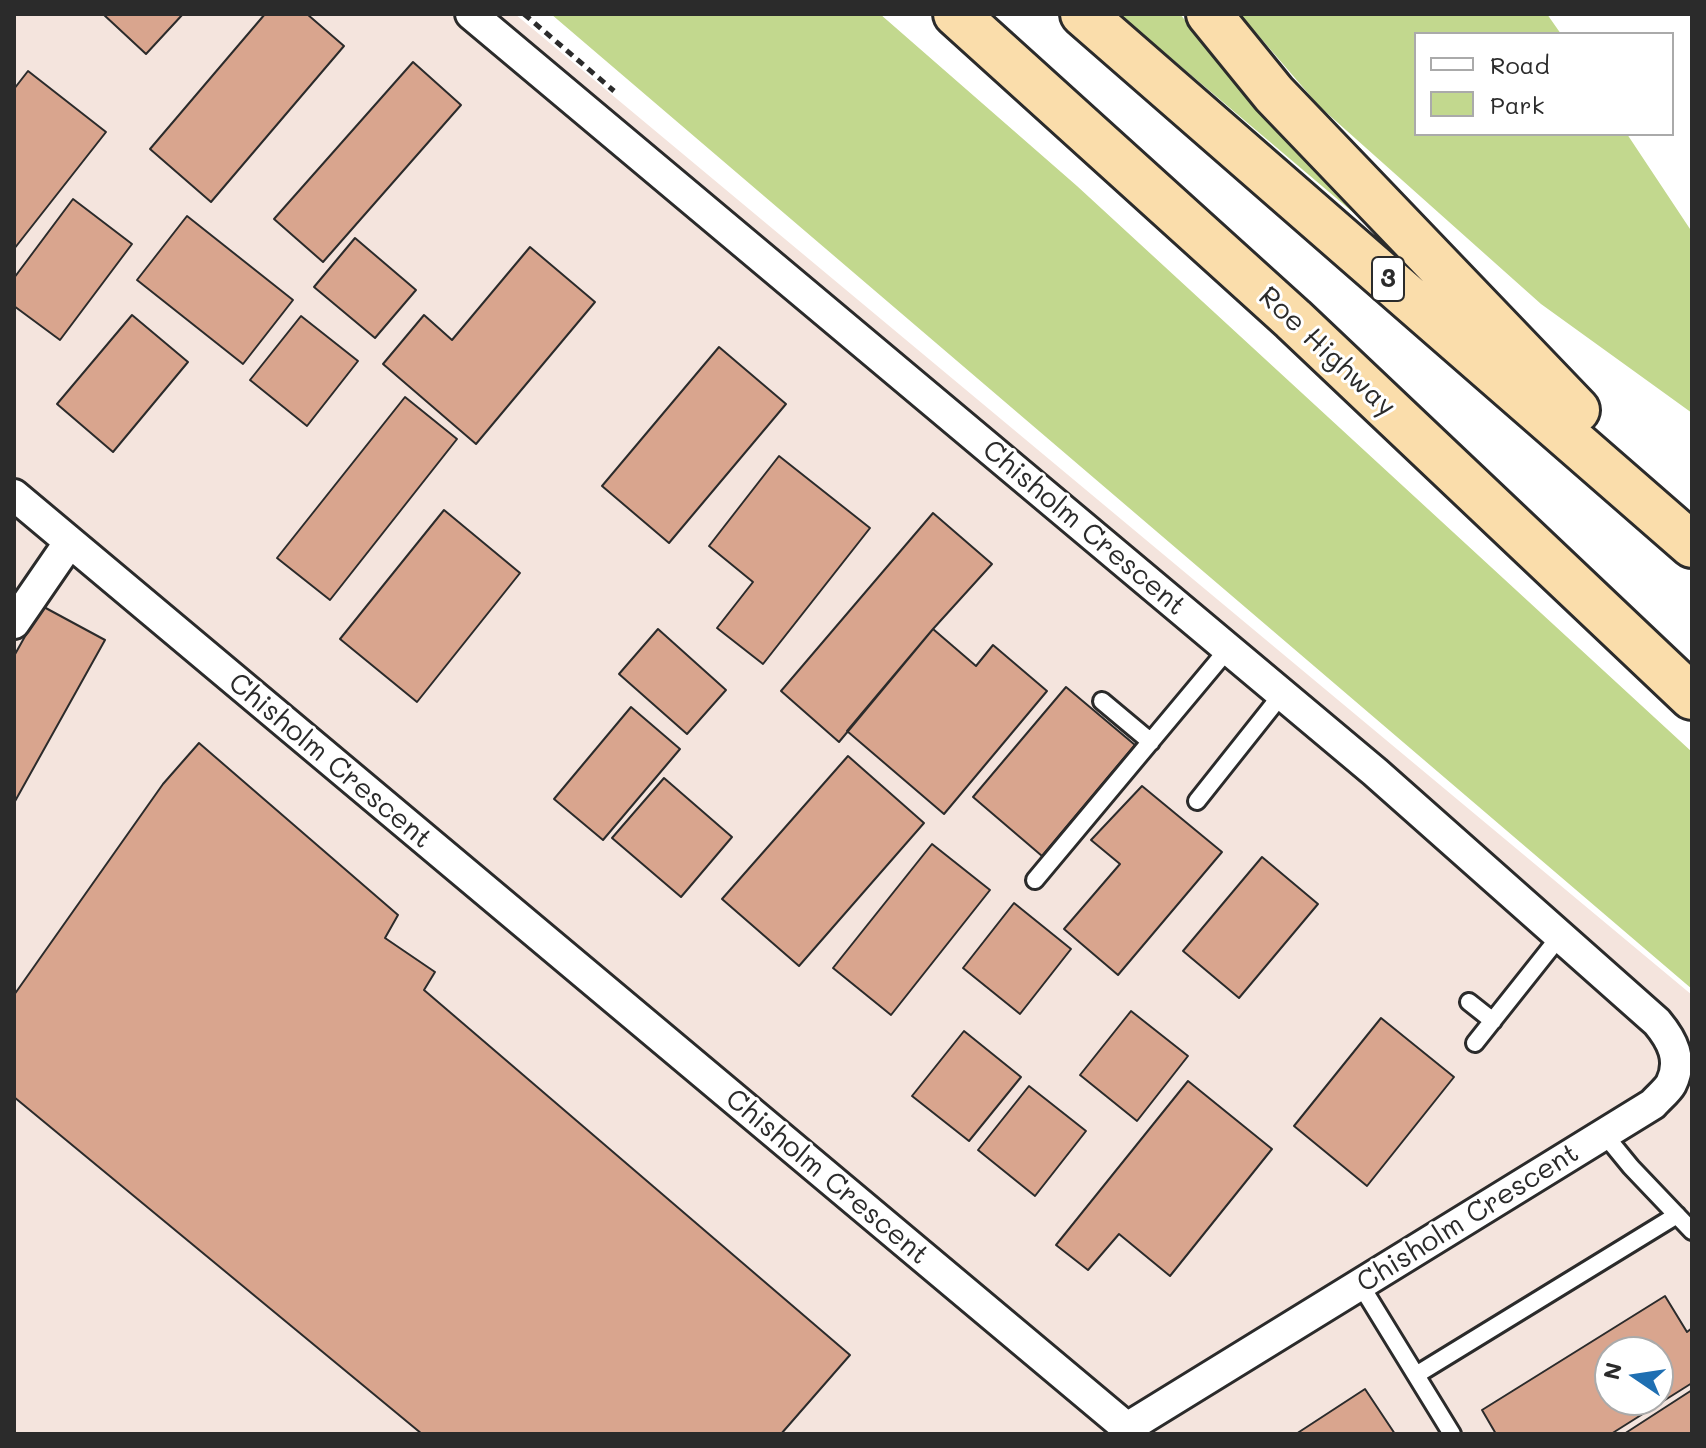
<!DOCTYPE html>
<style>
body{margin:0}
#map{position:relative;width:1706px;height:1448px;overflow:hidden;background:#fff;font-family:Mali,sans-serif}
canvas{display:block}
.frame{position:absolute;inset:0;border:16px solid #2b2b2b;pointer-events:none}
.legend{position:absolute;left:1414px;top:32px;width:260px;height:104px;box-sizing:border-box;background:#fff;border:2px solid #aaa;margin:0;padding:10px 14px;list-style:none;font-size:24px;color:#2b2b2b}
.legend li{display:flex;align-items:center;gap:16px;height:40px}
.legend b{width:40px;border:2px solid #aaa}
.north{position:absolute;left:1594px;top:1336px;width:80px;height:80px;box-sizing:border-box;background:#fff;border:2px solid #aaa;border-radius:50%;rotate:283deg;font-size:22px;font-weight:700;line-height:32px;text-align:center;color:#2b2b2b}
.north::after{content:'';display:block;margin:auto;width:28px;height:36px;background:#1f6fb2;clip-path:polygon(50% 0,100% 100%,50% 72%,0 100%)}
</style>
<div id="map">
<canvas width="1706" height="1448"></canvas>
<div class="frame"></div>
<ul class="legend">
<li><b style="height:10px;background:#fff"></b>Road</li>
<li><b style="height:22px;background:#c2d88e"></b>Park</li>
</ul>
<div class="north">N</div>
</div>
<script>
const ctx = document.querySelector('canvas').getContext('2d');
ctx.lineJoin = 'round';
function fill(path, color) {
  ctx.fillStyle = color;
  ctx.fill(path, 'evenodd');
}
function stroke(path, color, width, dash) {
  ctx.strokeStyle = color;
  ctx.lineWidth = width;
  ctx.lineCap = dash ? 'butt' : 'round';
  ctx.setLineDash(dash || []);
  ctx.stroke(path);
}
function write(font, color, halo, rows, align = 'center') {
  ctx.font = font + ' Mali,sans-serif';
  ctx.lineWidth = 6;
  ctx.setLineDash([]);
  ctx.textBaseline = 'middle';
  ctx.strokeStyle = halo;
  ctx.fillStyle = color;
  for (const [text, x, y, turn = 0] of rows) {
    ctx.save();
    ctx.translate(x, y);
    ctx.rotate((+turn || 0) * Math.PI / 180);
    ctx.textAlign = isNaN(turn) ? turn : align;
    if (halo) ctx.strokeText(text, 0, 0);
    ctx.fillText(text, 0, 0);
    ctx.restore();
  }
}
fill(new Path2D(`
 M14,14H515L1692,995V1434H14ZM1610,1352H1658V1400H1610Z`), '#f4e4dd');
fill(new Path2D(`
 M551,14H880L1077,186L1692,752V989Z
 M1119,14H1180L1225,70L1401,253Z
 M1240,14H1547L1561,34H1416V134H1627L1692,232V413L1541,304L1319,106Z`), '#c2d88e');
const building = new Path2D(`
 M103,14H183L146,54Z
 M265,14H307L344,46L211,202L150,149Z
 M413,62L461,105L323,262L274,219Z
 M28,71L106,132L14,249V89Z
 M73,199L132,244L60,340L14,306V278Z
 M187,216L293,300L243,364L137,280Z
 M355,238L416,290L375,338L314,287Z
 M530,247L595,302L476,444L383,364L424,315L452,340Z
 M132,315L188,362L113,452L57,404Z
 M301,316L358,361L307,426L250,380Z
 M719,347L786,404L669,543L602,486Z
 M405,397L457,439L330,600L277,558Z
 M779,456L870,528L763,664L717,628L753,582L709,546Z
 M444,510L520,573L417,702L340,639Z
 M933,513L992,564L933,629L839,742L781,691Z
 M42,606L105,640L14,803V656Z
 M658,629L726,690L687,734L619,674Z
 M933,629L976,666L993,645L1047,691L944,814L847,731Z
 M1066,687L1135,745L1042,856L973,797Z
 M631,707L680,749L603,840L554,799Z
 M199,743L398,915L385,938L435,972L424,990L850,1355L781,1434H422L14,1097V995L163,784Z
 M848,756L924,823L799,966L722,899Z
 M664,778L732,837L681,897L612,838Z
 M1142,786L1222,852L1118,975L1064,929L1120,864L1091,840Z
 M932,844L990,890L891,1015L833,968Z
 M1262,857L1318,904L1239,998L1183,951Z
 M1014,903L1071,949L1020,1014L963,968Z
 M1131,1011L1188,1056L1137,1121L1080,1075Z
 M1381,1018L1454,1077L1367,1186L1294,1126Z
 M964,1031L1021,1077L969,1141L912,1096Z
 M1188,1081L1272,1149L1170,1276L1119,1234L1088,1270L1056,1245Z
 M1029,1086L1086,1131L1035,1196L978,1150Z
 M1665,1296L1687,1332L1692,1328V1383L1611,1434H1496L1482,1410ZM1610,1352H1658V1400H1610Z
 M1365,1389L1395,1434H1296Z
 M1692,1390V1434H1624Z`);
fill(building, '#d9a58e');
stroke(building, '#2b2b2b', 2);
const service = new Path2D(`
 M1102,701L1151,742
 M1197,801L1282,694
 M1035,880L1228,649
 M1469,1002L1493,1021
 M1475,1043L1560,936
 M1604,1134L1631,1167L1692,1231
 M1360,1284L1452,1434
 M1416,1375L1677,1215`);
const minor = new Path2D(`
 M14,495L1127,1428L1653,1104C1658,1098 1667,1091 1671,1084C1683,1060 1672,1040 1657,1022L1375,772L471,14
 M14,623L69,543`);
const motorway = new Path2D(`
 M956,14L1293,319L1692,697
 M1083,14L1692,545
 M1209,14L1274,94L1577,410`);
stroke(service, '#2b2b2b', 22);
stroke(minor, '#2b2b2b', 36);
stroke(motorway, '#2b2b2b', 50);
stroke(new Path2D(`
 M524,14L614,91`), '#2b2b2b', 5, [8, 6]);
stroke(service, '#fff', 16);
stroke(minor, '#fff', 30);
stroke(motorway, '#faddab', 44);
for (const [x, y, w] of [
 [1388,279,32]
]) {
  const box = new Path2D();
  box.roundRect(x - w / 2, y - 22, w, 44, 6);
  ctx.fillStyle = '#fff';
  ctx.fill(box);
  stroke(box, '#2b2b2b', 2);
}
write('bold 26px', '#2b2b2b', null, [
 ["3",1388,279]
]);
write('28px', '#2b2b2b', '#fff', [
 ["Roe Highway",1327,352,43],
 ["Chisholm Crescent",1084,528,40],
 ["Chisholm Crescent",330,761,40],
 ["Chisholm Crescent",827,1177,40],
 ["Chisholm Crescent",1468,1218,-32]
]);
</script>
